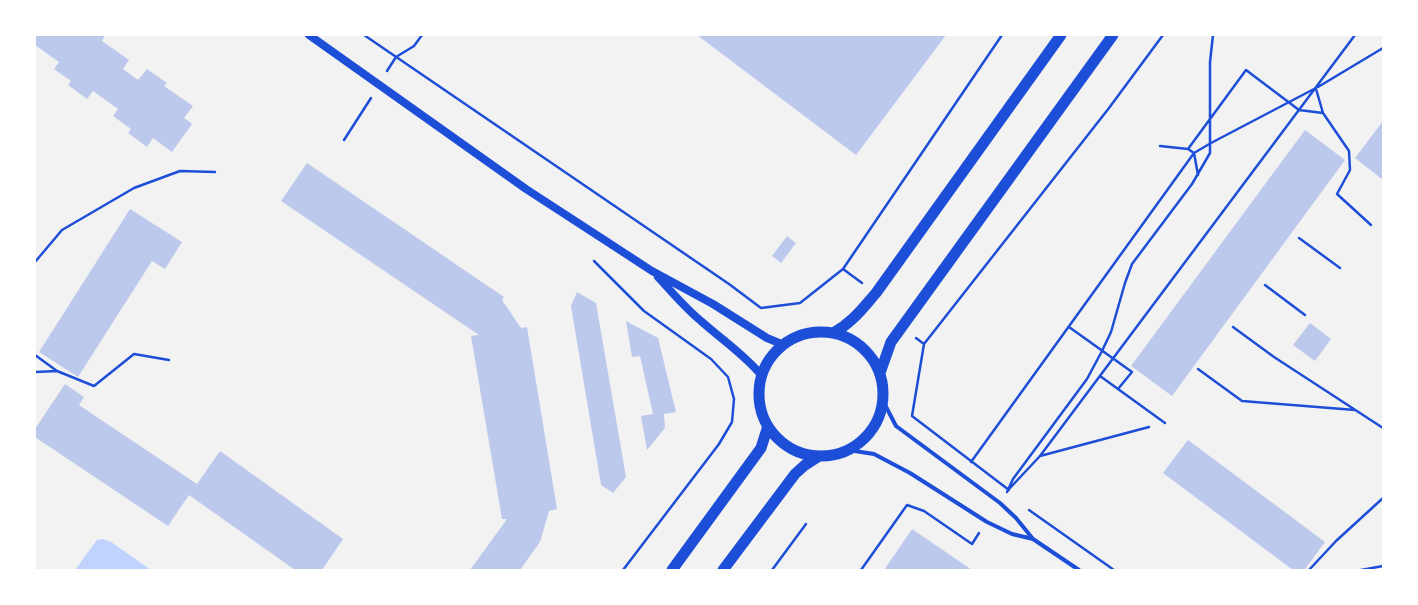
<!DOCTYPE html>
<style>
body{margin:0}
#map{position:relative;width:1418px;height:605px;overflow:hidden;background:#f2f2f2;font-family:Poppins,sans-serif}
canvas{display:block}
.frame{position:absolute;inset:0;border:36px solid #fff;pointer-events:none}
</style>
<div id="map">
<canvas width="1418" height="605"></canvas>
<div class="frame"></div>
</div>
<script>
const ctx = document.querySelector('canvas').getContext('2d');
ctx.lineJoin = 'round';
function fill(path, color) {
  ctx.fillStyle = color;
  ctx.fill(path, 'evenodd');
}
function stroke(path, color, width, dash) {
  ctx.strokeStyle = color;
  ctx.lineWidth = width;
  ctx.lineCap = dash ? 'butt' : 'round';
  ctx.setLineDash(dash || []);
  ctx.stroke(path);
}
fill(new Path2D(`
 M103,539L111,542L151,570H75L97,540Z`), '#bfd3fe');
fill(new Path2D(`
 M35,35H105L102,41L129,60L123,69L138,80L147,69L167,83L164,86L193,106L184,118L192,124L172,152L153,138L147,147L128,133L131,129L113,116L118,109L93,91L87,99L68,85L71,81L54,69L59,62L35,45Z
 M697,35H946L856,155Z
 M1383,121V180L1355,158Z
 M1305,130L1345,160L1172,396L1131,366Z
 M307,163L504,297L502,300L521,328L527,327L557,509L549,511L540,542L520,570H470L507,519H502L471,336L479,335L281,201Z
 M130,209L182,242L165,269L152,261L78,377L39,352Z
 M787,236L796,243L781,263L772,256Z
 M577,292L596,303L626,477L613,493L601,485L571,306Z
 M626,321L658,338L676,412L664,414L665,428L647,450L641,416L653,414L640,356L632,357Z
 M1310,323L1331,339L1315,361L1293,345Z
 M65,384L84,397L79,405L197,484L220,451L343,539L322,570H295L189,495L168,526L35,437V429Z
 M1188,440L1325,542L1305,569L1307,570H1293L1163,473Z
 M912,529L972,570H884Z`), '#bdc9ec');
stroke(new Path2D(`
 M364,35L729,284L761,308L800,303L843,269L1002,35
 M387,71L396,57L414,46L422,35
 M1318,87L1383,48
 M1316,89L1323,113L1349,151L1350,170L1337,194L1371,225
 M344,140L371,98
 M1188,149L1246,70L1299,110L1323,113
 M1198,175L1194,153L1211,143L1314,89
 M1299,238L1340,268
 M594,261L644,311L711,359L728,377L734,399L732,422L719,444L623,570
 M35,262L62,230L134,188L180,171L215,172
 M843,269L862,283
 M1265,285L1305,315
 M1069,327L1132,372L1118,389
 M1233,327L1274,357L1383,428
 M916,338L924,344L912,416L1009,490
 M924,344L1109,108L1163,35
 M35,355L57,371
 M1198,369L1242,401L1355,410
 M35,372L57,371L94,386L134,354L169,360
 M1100,376L1165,423
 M1040,456L1149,427
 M971,462L1194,153L1188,149L1160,146
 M1010,488L1040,456L1355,35
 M1007,492L1013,479L1087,379L1102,351L1111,332L1125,283L1132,264L1192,184L1210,153V62L1213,35
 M1029,510L1114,570
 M772,570L806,524
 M861,570L907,505L924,511L972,544L979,533
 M1309,570L1336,541L1383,498
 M1361,570L1383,566`), '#1d4ed8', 2.5);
stroke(new Path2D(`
 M883,401L896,426L1000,503L1016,518L1033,539L1079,570
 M848,450L874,454L910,473L987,522L1012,534L1033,539`), '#1d4ed8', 4);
stroke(new Path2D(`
 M309,35L526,189L606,241L652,271L713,304L767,338L784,345
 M658,277C672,292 685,308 701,321C721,339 745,355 762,376`), '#1d4ed8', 8);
stroke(new Path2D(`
 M759 394a62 62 0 1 1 124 0a62 62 0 1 1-124 0Z
 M833,333C852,323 862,309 876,293L1061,35
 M880,373L891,342L1113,35
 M672,570L761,448L768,426
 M723,570L795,474L805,465L819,456`), '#1d4ed8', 11);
</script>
